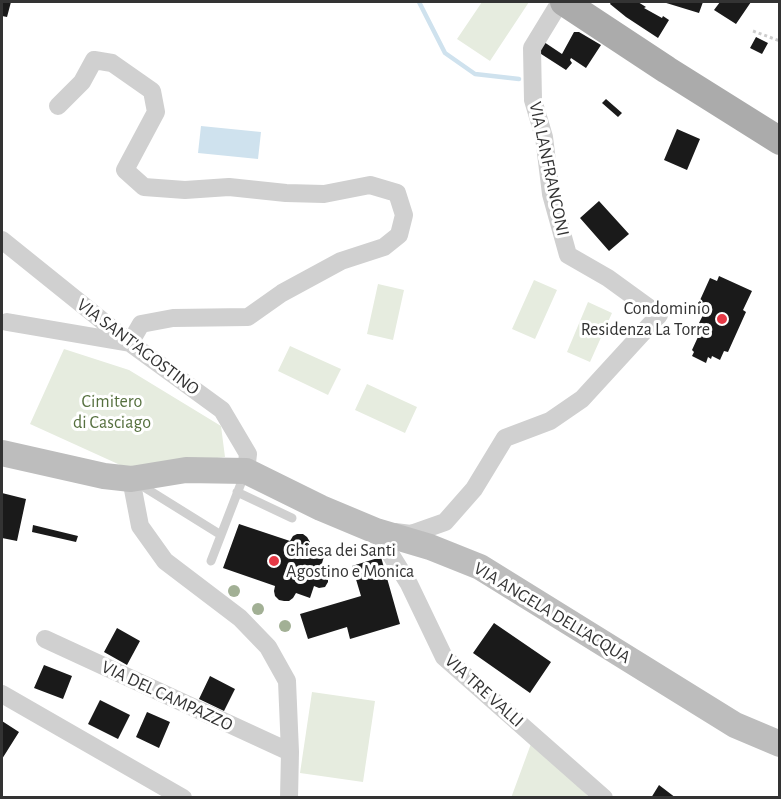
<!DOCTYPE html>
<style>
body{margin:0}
#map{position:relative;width:781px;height:799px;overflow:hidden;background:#fff;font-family:"Alegreya Sans",sans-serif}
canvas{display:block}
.frame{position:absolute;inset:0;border:3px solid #333;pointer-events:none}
</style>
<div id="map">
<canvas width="781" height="799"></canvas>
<div class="frame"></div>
</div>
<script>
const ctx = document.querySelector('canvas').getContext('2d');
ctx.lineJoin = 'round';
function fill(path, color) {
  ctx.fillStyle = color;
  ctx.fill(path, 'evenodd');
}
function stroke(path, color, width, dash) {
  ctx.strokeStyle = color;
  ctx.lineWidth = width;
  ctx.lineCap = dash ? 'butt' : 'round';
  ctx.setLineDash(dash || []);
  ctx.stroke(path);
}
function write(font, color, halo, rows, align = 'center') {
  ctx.font = font + ' "Alegreya Sans",sans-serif';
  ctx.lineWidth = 6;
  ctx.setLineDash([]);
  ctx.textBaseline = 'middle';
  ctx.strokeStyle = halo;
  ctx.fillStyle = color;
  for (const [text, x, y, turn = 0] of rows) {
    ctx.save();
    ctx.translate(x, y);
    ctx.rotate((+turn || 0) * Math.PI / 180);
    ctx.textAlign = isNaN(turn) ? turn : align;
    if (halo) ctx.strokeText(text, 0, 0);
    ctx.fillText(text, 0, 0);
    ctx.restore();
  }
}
fill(new Path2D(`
 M482,2H529L490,61L457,39Z
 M534,280L557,290L535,339L512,329Z
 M378,284L404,290L393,340L367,334Z
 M588,302L612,313L590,362L567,352Z
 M290,346L341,369L328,395L278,371Z
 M64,349L129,370L221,426L225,457L129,469L30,424Z
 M367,384L417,407L405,433L355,410Z
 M312,692L375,701L363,782L300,773Z
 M532,741L589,797L511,798Z`), '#e6ecdf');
fill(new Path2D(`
 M201,126L261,132L258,159L198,153Z`), '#cfe2ee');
stroke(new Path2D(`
 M419,2L445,53L475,74L519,79`), '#cfe2ee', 4.5);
fill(new Path2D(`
 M2,2H11L7,17L2,16Z
 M611,2H638L646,7L644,8L662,18L663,16L669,20L658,38L626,17L610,4Z
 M663,2H703L699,13Z
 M720,2H751L736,24L714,10Z
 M574,32H579L601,45L586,68L571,58L570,60L572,63L566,70L538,52L544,42L562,54Z
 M756,37L768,43L762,54L750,48Z
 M606,99L622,113L618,117L602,103Z
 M677,129L700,139L687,170L664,160Z
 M599,201L629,234L609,251L580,218Z
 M719,276L752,291L743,310L746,312L728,352L724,351L720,360L712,356L711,359L708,357L706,363L692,356L694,352L692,350L703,326L698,325L704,313L696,309L710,278L717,281Z
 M2,493L26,499L17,541L2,538Z
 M239,524L290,541L293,536L297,534H303L307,537L310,542L309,548L325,553L320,570L325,572L328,576V582L325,587L319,588L314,586L310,598L296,593L293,598L289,601H284L279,600L275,596L274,591L275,586L223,568Z
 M33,525L78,536L76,542L32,532Z
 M381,557L400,624L350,639L347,627L308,639L300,614L361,596L352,566Z
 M494,623L551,662L530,693L473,653Z
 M117,628L140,641L127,665L104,652Z
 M44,665L72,676L63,699L34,688Z
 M210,676L235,689L224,711L199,699Z
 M100,700L130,715L118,739L88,724Z
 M147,712L170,722L159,748L136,737Z
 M2,721L19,732L2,759Z
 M659,785L676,798H651Z`), '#1a1a1a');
stroke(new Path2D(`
 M753,31L780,41`), '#cdcdcd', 3, [3, 3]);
stroke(new Path2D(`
 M139,484L221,535
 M237,492L292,518
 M211,561L245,473`), '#d0d0d0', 9);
stroke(new Path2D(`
 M2,240L130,343L222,410L248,454L246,471
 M7,322L130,343L141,324L173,318L248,317L282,293L341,261L384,247L399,235L404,215L397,193L370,185L324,194L286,193L229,187L185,190L144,187L125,170L156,112L152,91L112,63L94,60L82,82L58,106
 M131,479L140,526L165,561L240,618L268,647L287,681L290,752L289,798
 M376,531L409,584L444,657L604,798
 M395,532L411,534L445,522L474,489L505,438L550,421L582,399L659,315L608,278L568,255L551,194L544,137L533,100L532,48L560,2
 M45,639L290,752
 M2,694L183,798`), '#d0d0d0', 18);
stroke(new Path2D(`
 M2,453L104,476L131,479L186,470L246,471L321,508L376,531L430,547L480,567L735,725L780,744`), '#bdbdbd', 26);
stroke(new Path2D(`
 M564,2L667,70L780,141`), '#ababab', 28);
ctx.fillStyle = '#a2b095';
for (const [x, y] of [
 [234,591],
 [258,609],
 [285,626]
]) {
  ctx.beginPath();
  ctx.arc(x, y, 6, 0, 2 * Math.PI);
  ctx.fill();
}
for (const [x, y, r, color] of [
 [722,319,6,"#e63946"],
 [274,561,6,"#e63946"]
]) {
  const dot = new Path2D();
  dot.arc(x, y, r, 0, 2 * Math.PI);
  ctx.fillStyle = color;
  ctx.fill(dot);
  stroke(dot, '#fff', 2);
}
write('18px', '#333', '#fff', [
 ["VIA LANFRANCONI",549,169,78],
 ["VIA SANT'AGOSTINO",138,347,37],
 ["VIA ANGELA DELL'ACQUA",552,613,31],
 ["VIA TRE VALLI",484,691,42],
 ["VIA DEL CAMPAZZO",167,696,25]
]);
write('18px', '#333', '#fff', [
 ["Condominio",710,309],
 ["Residenza La Torre",710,330],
 ["Chiesa dei Santi",286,551,"left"],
 ["Agostino e Monica",286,572,"left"]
], 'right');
write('18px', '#56703f', '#fff', [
 ["Cimitero",112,402],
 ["di Casciago",112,423]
]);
</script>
